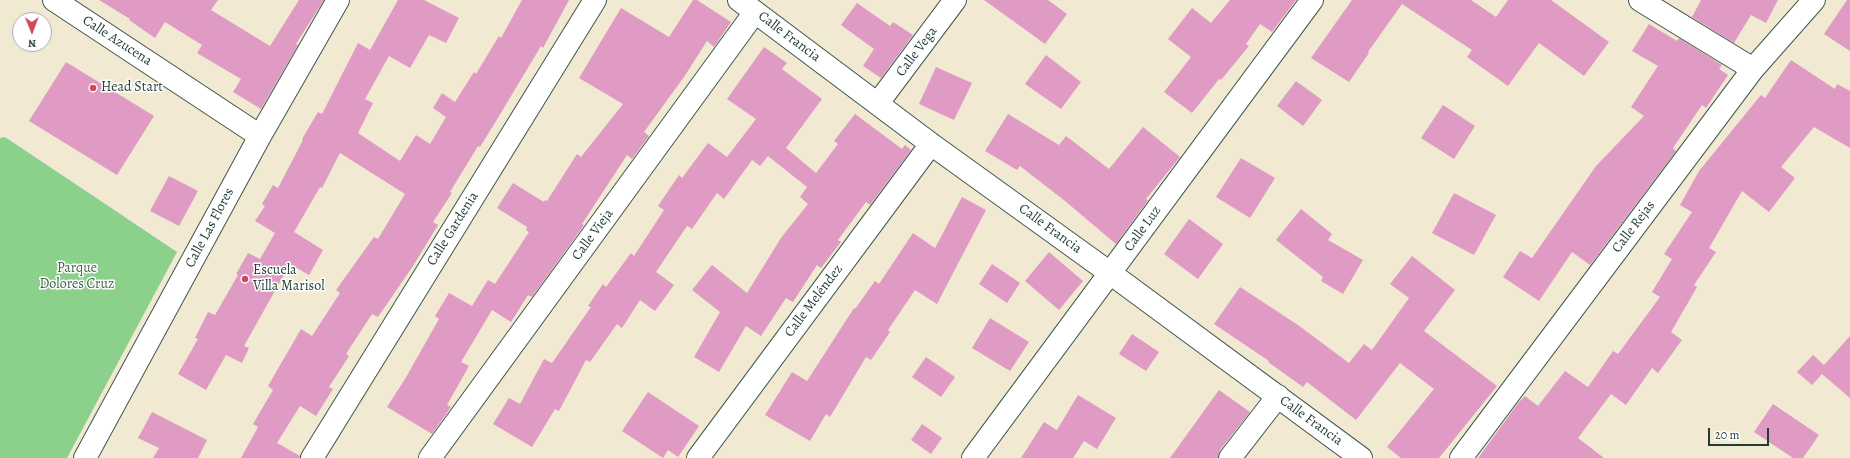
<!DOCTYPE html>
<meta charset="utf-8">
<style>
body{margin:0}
#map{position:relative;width:1850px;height:458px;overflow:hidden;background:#f1e9d1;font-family:Alegreya,serif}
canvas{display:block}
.north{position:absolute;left:12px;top:12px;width:40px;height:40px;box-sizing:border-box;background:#fff;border:1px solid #a5b1ae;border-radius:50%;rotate:179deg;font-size:11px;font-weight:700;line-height:16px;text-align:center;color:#1f3d34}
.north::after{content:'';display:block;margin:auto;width:14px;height:18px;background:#d1495b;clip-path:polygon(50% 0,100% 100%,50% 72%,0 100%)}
.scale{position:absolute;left:1708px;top:428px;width:61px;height:18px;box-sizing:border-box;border:2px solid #1f3d34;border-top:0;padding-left:5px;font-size:12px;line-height:14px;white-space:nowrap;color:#1f3d34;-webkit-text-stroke:3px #fff;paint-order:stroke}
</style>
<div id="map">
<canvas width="1850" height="458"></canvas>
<div class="north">N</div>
<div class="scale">20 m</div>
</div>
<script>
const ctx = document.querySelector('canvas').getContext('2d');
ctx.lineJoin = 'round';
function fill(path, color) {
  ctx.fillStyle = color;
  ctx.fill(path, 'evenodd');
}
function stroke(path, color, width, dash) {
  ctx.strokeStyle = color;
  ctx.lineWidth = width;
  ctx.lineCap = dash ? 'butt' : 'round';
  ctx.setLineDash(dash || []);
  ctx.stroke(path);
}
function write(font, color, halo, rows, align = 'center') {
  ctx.font = font + ' Alegreya,serif';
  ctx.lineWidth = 3;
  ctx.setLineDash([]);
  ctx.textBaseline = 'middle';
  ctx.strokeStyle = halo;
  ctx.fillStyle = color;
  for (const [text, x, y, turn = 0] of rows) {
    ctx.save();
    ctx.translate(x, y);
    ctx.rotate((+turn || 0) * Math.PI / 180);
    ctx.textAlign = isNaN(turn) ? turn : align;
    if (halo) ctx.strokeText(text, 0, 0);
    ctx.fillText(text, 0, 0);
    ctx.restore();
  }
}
fill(new Path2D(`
 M5,137L177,252L67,458H0V138Z`), '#8bd18c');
fill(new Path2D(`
 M99,0H218L211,10L270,46L299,0H324L296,44L298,45L261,109L233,92L241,79L197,53L202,45L165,22L155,38L129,20L130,19Z
 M398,0H424L459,18L446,43L429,35L410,68L389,56L365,99L373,103L358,133L400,161L416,135L430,144L446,117L433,108L442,93L455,102L474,72L476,74L499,36L501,38L522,0H569L543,48L541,46L493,126L480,147L478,146L450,192L452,193L433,222L438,225L413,266L378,317L372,314L346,354L349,356L329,387L333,389L316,416L300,406L277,443L300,456V458H241L258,427L253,424L273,390L268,386L301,329L312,336L340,293L336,290L374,237L378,239L405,194L340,153L322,188L320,187L294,232L323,250L309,275L290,264L244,346L249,348L242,363L226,355L206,390L178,374L198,339L195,338L208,312L215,315L238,275L236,274L248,253L260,259L275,233L255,221L265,206L262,204L273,185L278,188L303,140L302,139L318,112L322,114L358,43L370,50Z
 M693,0H697L731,22L714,47L707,41L684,77L644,132L649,136L632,159L627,155L582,224L584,225L532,297L528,295L511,322L492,310L461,362L469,366L447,405L451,407L432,434L387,407L405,379L439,319L435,316L449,293L472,306L488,280L495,284L529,232L526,230L527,227L497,208L513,183L544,202L545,200L547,201L577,154L581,157L623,104L579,78L621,8L669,37Z
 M984,0H1048L1067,14L1045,44Z
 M1230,0H1296L1272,32L1260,24L1246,44L1249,46L1221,80L1219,79L1192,113L1164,92L1191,57L1168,39L1192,8L1211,23Z
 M1352,0H1471L1496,17L1508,0H1551L1609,42L1584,76L1539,43L1508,86L1467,57L1472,50L1402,4L1368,52L1369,53L1349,82L1311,58Z
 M1701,0H1778L1766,23L1751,15L1734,43L1692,17Z
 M1847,0H1850V51L1824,34Z
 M857,3L890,26L893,22L913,35L881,78L863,66L874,49L841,25Z
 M1649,24L1677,41L1679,38L1722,65L1719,69L1728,75L1706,108L1702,105L1673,148L1676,151L1590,265L1572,252L1539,301L1503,277L1520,251L1532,258L1596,166L1644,116L1631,107L1658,66L1632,51Z
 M764,47L787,63L782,69L822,99L786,148L816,173L838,144L834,141L855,114L902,149L905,145L911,150L870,205L866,202L838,240L841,242L821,268L817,265L793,302L786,298L761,336L746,326L719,372L694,357L720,312L692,290L712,265L747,293L781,238L808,204L800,197L807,187L768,156L760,166L752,160L724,199L717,193L692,229L687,226L656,272L674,285L655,311L640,300L622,328L617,324L590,362L586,360L559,411L555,409L532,447L493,424L509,398L520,404L544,359L552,363L591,307L588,306L603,284L606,287L631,253L634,256L664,210L658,206L679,175L682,178L708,143L727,157L756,119L727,99Z
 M1046,55L1081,82L1061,109L1025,84Z
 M1791,60L1835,89L1837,84L1850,91V148L1814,127L1781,167L1795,178L1769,212L1742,191L1709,248L1716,252L1694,285L1697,287L1671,332L1682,340L1658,373L1652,368L1626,405L1611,394L1578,438L1604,458H1478L1519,402L1525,396L1538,406L1565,371L1588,387L1613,351L1618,354L1660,297L1652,292L1672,259L1664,254L1692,212L1680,205L1699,171L1761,95L1765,98Z
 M66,62L154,116L117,175L29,121Z
 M936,67L972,83L954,120L919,104Z
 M1296,81L1322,100L1303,126L1277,106Z
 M1443,105L1475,126L1454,159L1421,138Z
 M1008,114L1059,145L1066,136L1109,169L1143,127L1180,157L1146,199L1148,200L1116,244L1065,201L1020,166L1017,170L985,151Z
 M1241,158L1275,178L1250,218L1216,197Z
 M169,176L198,191L179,226L150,211Z
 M1454,193L1496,215L1474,255L1432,233Z
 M962,197L986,210L937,304L915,290L888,330L890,332L871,360L866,357L830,417L826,414L810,441L765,415L792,372L807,381L854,308L855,309L875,281L879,284L913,233L935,248Z
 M1301,209L1332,234L1328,240L1363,260L1343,294L1321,281L1323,277L1276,240Z
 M1189,219L1223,244L1198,279L1164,254Z
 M1049,252L1083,281L1059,310L1025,281Z
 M1412,256L1455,290L1424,331L1497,386L1439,458H1401L1387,447L1434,389L1400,363L1356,420L1307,382L1303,387L1268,362L1269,361L1214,324L1240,287L1298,325L1349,363L1364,344L1372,350L1409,298L1390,284Z
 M992,264L1020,283L1007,303L979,284Z
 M990,318L1029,342L1010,371L972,348Z
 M1132,334L1159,352L1146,371L1119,354Z
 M1850,336V398L1822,374L1812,385L1797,372L1813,355L1824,365Z
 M926,357L955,377L941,397L912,377Z
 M1219,390L1250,412L1220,450L1218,458H1170Z
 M648,392L699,426L678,457L668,450L663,458L622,431Z
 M1078,395L1116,418L1097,449L1084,441L1073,458H1021L1044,422L1057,430Z
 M1773,404L1819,435L1803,458H1793L1754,432Z
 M152,412L207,440L198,458H153L159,448L138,438Z
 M922,424L942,438L931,454L911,440Z`), '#df9bc3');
const minor = new Path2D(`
 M54,0L260,136
 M739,0L931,144L1110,273L1361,458
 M1640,0L1753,69
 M878,103L955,0
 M85,458L260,136L338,0
 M312,458L595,0
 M430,458L755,12
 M698,458L931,144
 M973,458L1312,0
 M1230,458L1278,396
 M1461,458L1753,69L1814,0`);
stroke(minor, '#3e574c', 24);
stroke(minor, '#fff', 22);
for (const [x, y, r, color] of [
 [93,88,4,"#d1495b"],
 [245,279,4,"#d1495b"]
]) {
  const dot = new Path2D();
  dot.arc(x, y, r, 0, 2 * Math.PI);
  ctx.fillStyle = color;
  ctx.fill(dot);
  stroke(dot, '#fff', 1.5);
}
write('14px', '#1f3d34', '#fff', [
 ["Calle Francia",789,37,37],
 ["Calle Azucena",117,41,33],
 ["Calle Vega",917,52,-53],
 ["Calle Rejas",1634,227,-53],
 ["Calle Las Flores",210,228,-62],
 ["Calle Gardenia",453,229,-58],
 ["Calle Francia",1050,229,36],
 ["Calle Luz",1143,229,-54],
 ["Calle Vieja",593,235,-54],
 ["Calle Meléndez",814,301,-53],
 ["Calle Francia",1311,421,36]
]);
write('14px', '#1f3d34', '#fff', [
 ["Head Start",101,88],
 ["Escuela",253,271],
 ["Villa Marisol",253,287]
], 'left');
write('14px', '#3a624a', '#fff', [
 ["Parque",77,269],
 ["Dolores Cruz",77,285]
]);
</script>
